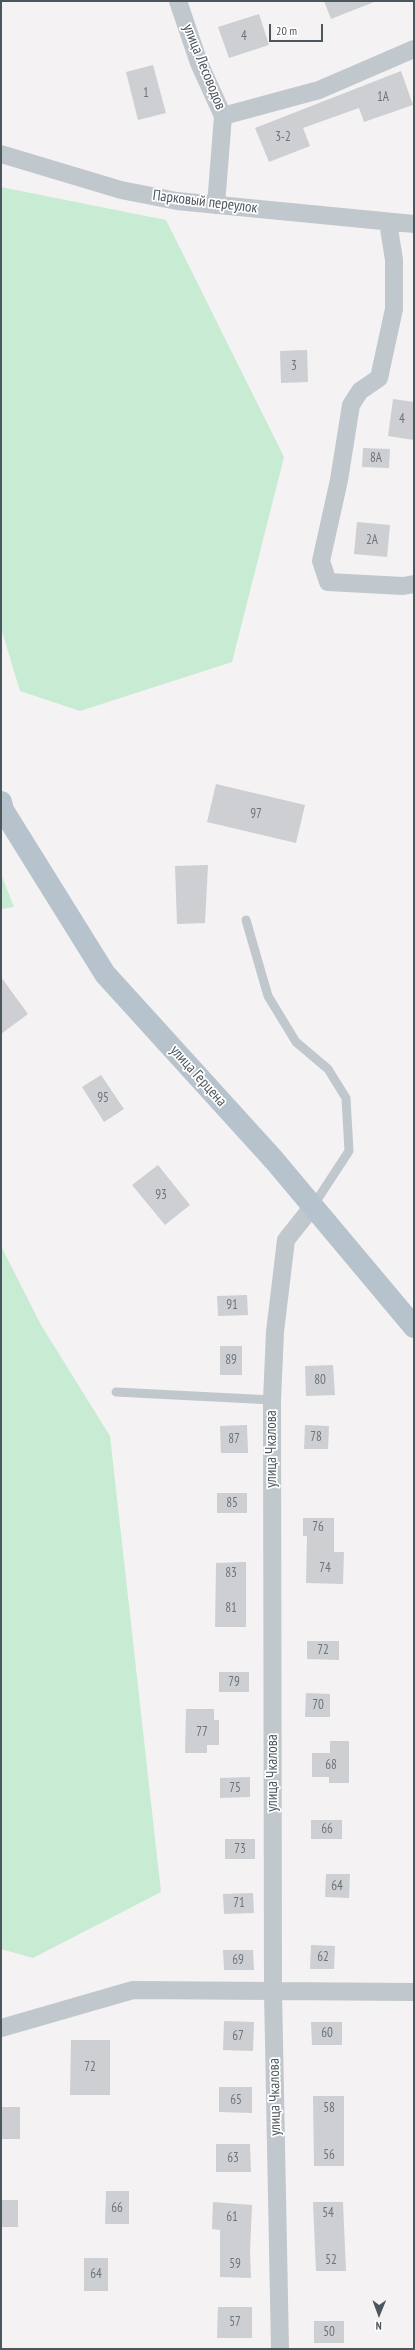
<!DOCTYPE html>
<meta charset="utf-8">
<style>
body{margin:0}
#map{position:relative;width:415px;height:2350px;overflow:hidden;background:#f4f2f3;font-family:"PT Sans Narrow",sans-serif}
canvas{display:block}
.frame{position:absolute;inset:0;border:2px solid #4c565d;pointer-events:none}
.north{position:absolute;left:359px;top:2294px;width:40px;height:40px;-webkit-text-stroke:3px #fff;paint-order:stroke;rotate:181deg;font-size:11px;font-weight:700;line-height:16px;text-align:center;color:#4c565d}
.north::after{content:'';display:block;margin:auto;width:14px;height:18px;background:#4c565d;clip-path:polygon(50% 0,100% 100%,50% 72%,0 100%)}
.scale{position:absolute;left:269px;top:24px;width:54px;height:18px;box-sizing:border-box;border:2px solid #4c565d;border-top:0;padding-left:5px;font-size:12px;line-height:14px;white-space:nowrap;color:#4c565d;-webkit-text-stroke:3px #fff;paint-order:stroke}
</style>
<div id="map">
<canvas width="415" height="2350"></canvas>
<div class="frame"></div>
<div class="north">N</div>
<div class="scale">20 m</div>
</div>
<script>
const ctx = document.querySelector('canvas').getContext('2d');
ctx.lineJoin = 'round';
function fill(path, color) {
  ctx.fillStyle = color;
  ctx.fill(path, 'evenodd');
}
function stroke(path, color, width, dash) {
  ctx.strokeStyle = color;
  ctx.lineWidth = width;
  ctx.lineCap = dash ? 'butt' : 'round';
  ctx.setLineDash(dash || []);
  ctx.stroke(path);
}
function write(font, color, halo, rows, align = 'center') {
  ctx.font = font + ' "PT Sans Narrow",sans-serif';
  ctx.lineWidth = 3.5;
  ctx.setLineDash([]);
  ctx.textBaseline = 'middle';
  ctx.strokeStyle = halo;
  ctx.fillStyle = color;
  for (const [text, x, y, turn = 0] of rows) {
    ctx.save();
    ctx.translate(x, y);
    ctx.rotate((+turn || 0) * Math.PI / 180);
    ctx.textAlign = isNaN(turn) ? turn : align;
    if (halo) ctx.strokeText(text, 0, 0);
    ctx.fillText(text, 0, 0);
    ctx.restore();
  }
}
fill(new Path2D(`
 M1,187L166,220L284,457L232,662L80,711L20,691L1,628Z
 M1,874L14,907L1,909Z
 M1,1246L41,1325L110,1436L161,1892L33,1958L1,1949Z`), '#c8ebd3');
fill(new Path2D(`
 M324,1H374V2L331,19Z
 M259,14L269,45L229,58L218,27Z
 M153,65L166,113L138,120L126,72Z
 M401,71L413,105L364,122L359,108L303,128L310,146L269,162L255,128Z
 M307,350L308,382L281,383L280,351Z
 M393,399L414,402V440L388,436Z
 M363,448L390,449L389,468L362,467Z
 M357,522L390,525L387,557L354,554Z
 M216,784L305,805L296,843L207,822Z
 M208,865L205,923L177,924L175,866Z
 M1,977L28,1014L1,1034Z
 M101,1075L124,1109L104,1122L82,1087Z
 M158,1165L190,1205L165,1225L132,1185Z
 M247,1295L248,1315L218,1316L217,1296Z
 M220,1346H242V1375H220Z
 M333,1365L335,1395L306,1396L305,1366Z
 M247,1425L248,1453H221L220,1426Z
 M305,1425L329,1426L328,1449H304Z
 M217,1493H247V1513H217Z
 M303,1518H334V1552H344L343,1584L306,1583L307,1536H303Z
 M246,1562V1627H215L216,1563Z
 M307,1641H339V1660L307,1659Z
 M219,1672H249V1692H219Z
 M306,1693L330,1694V1717H305Z
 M186,1709H214V1720H219V1745H207V1753H185Z
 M330,1741H349V1783H329V1777H312V1753H330Z
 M250,1777V1797L220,1798V1778Z
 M311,1820H342V1839H311Z
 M225,1839H255V1859H225Z
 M326,1874H350L349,1898L325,1897Z
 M253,1893L254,1913L224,1914L223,1894Z
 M311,1945L335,1946L334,1969H310Z
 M223,1950H253L254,1970H224Z
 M224,2021L254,2022L253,2051L223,2050Z
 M311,2022H342V2045H312Z
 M71,2040H110V2095H70Z
 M219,2087H252V2113L219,2112Z
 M313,2096H344V2166H314Z
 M1,2107H20V2139H1Z
 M216,2144H250L251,2172H216Z
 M106,2191H129V2224H105Z
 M1,2200H18V2227H1Z
 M213,2202L252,2205L250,2251L251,2278L220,2277V2230L212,2229Z
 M313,2202H343L346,2271H316Z
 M84,2258H108V2291H84Z
 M218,2307H252V2338H217Z
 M314,2321H344V2343H314Z`), '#cdcfd3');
stroke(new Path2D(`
 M246,920L268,996L296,1042L328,1069L346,1098L349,1151L313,1206
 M116,1392L272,1400`), '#c0c7cd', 9);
stroke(new Path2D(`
 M178,1L199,63L223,116L216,205
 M223,116L319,90L414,49
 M1,154L121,190L177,201L414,224
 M388,222L394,260V309L379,378L360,391L351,405L339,480L321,561L328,582L403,586L414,584
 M1,2028L133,1990L414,1992
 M280,2349L273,1991L272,1400L275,1332L286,1240L313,1206`), '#c0c7cd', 18);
stroke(new Path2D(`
 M1,802L3,810L105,974L274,1160L414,1327`), '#b6c3cd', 22);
write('13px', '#6c747a', null, [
 ["4",244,36],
 ["1",146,93],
 ["1А",383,97],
 ["3-2",283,137],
 ["3",294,366],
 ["4",402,419],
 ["8А",376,458],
 ["2А",372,540],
 ["97",256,814],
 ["95",103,1098],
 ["93",161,1195],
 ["91",232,1305],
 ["89",231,1360],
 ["80",320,1380],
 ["78",316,1437],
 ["87",234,1439],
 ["85",232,1503],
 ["76",318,1527],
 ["74",325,1568],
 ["83",231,1573],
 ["81",231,1608],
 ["72",323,1650],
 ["79",234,1682],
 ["70",318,1705],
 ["77",202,1732],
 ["68",331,1765],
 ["75",235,1788],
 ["66",327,1829],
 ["73",240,1849],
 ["64",337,1886],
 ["71",239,1903],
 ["62",323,1957],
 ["69",238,1960],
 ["60",327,2033],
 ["67",238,2036],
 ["72",90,2067],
 ["65",236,2100],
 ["58",329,2108],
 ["56",329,2155],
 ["63",233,2158],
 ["66",117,2208],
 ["54",328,2213],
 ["61",232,2217],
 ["52",331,2260],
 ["59",235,2264],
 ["64",96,2274],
 ["57",235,2322],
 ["50",329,2332]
]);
write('15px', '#4c565d', '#fff', [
 ["улица Лесоводов",204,67,68],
 ["Парковый переулок",205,202,7],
 ["улица Герцена",198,1076,48],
 ["улица Чкалова",272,1449,-90],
 ["улица Чкалова",273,1773,-90],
 ["улица Чкалова",275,2097,-91]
]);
</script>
